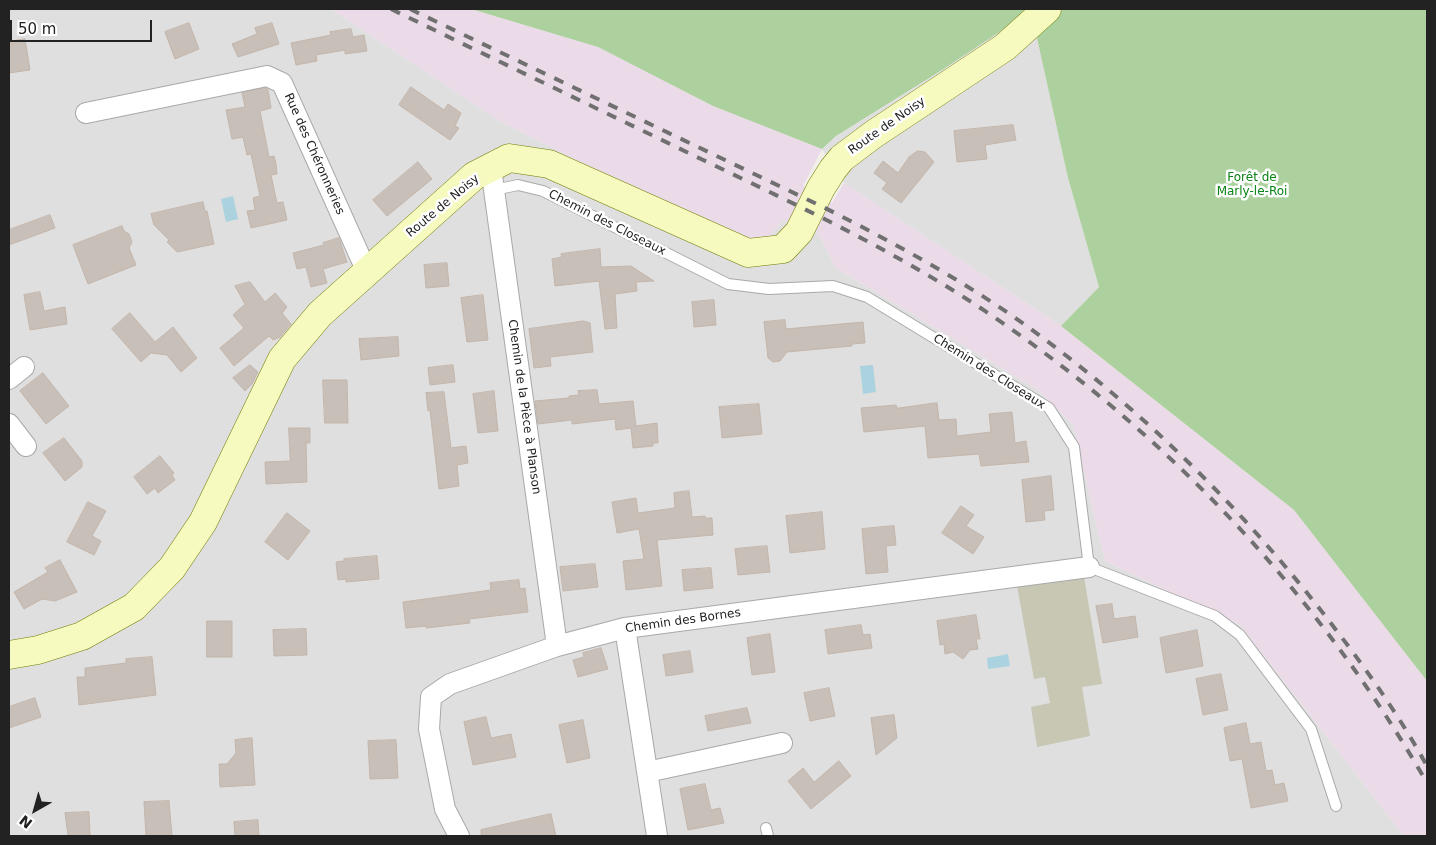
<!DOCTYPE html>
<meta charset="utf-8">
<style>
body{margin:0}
#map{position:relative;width:1436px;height:845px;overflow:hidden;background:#f2efe9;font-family:"DejaVu Sans",sans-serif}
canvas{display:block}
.frame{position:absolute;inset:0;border:10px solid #222;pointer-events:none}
.north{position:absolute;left:10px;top:785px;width:50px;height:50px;-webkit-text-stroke:4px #fff;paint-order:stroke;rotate:218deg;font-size:14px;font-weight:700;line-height:20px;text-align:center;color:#222}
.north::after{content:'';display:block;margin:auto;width:18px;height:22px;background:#222;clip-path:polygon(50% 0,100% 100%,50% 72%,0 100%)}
.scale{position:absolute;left:10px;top:20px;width:142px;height:22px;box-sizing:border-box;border:2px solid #222;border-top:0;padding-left:6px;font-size:15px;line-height:18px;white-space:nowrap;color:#222;-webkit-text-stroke:4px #fff;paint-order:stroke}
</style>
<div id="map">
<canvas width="1436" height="845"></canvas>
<div class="frame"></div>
<div class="north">N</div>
<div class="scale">50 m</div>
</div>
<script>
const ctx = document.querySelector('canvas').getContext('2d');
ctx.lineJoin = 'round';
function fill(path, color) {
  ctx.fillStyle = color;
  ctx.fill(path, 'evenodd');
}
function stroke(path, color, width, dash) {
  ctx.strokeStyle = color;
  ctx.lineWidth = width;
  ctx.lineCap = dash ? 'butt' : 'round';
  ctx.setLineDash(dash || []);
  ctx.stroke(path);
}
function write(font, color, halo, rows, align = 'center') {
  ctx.font = font + ' "DejaVu Sans",sans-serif';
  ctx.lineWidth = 5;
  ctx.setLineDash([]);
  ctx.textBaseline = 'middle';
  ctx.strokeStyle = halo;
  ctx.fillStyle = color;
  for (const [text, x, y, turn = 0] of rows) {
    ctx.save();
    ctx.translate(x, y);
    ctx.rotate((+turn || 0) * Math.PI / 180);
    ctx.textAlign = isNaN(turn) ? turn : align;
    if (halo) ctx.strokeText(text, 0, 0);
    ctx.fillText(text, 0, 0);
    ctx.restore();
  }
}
fill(new Path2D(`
 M9,9H331L498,120L711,229L770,236L783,220L819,234L836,268L1038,390L1073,425L1105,561L1240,625L1404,836H9Z
 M1031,10L1068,178L1099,287L1061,326L844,183L822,149L836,136L942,70Z`), '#e0dfdf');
fill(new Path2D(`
 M331,9H471L598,47L713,106L822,149L803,186L832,203L844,183L1061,326L1294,510L1427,681V836H1404L1240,625L1105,561L1073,425L1038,390L836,268L819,234L783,220L770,236L753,241L711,229L498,120Z`), '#ebdbe8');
fill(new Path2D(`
 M1084,577L1102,684L1082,687L1090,736L1037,747L1031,707L1050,703L1045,677L1034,679L1017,586Z`), '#c7c7b4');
fill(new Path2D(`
 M471,9H1427V681L1294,510L1061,326L1099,287L1068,178L1031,11L942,70L836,136L822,149L713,106L598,47Z`), '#add19e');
fill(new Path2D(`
 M233,196L238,219L226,222L221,199Z
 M873,365L876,392L863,394L860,366Z
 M1008,654L1010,666L988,669L987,658Z`), '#aad3df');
const building = new Path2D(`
 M189,23L199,49L175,59L165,32Z
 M272,23L279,44L238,57L232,44L257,34L255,28Z
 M351,29L353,37L364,35L367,51L345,54V50L316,55L317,61L296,65L291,43L331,35L330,32Z
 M25,39L30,70L9,73V42Z
 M411,87L444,110L448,104L461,113L455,126L459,128L450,140L399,105Z
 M266,88L268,90L271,108L260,111L269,157L274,156L276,164L277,174L271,175L277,203L283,202L287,220L251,228L247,211L255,210L253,198L260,196L251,154L247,155L243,137L232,139L226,110L245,107L242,93Z
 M1013,125L1016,140L985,145L987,159L957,162L954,131Z
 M918,151L925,152L934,162L901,203L882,189L887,183L874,173L883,161L898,173L909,157Z
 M418,162L432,179L387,216L373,200Z
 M203,202L205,211H207L214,244L177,252L167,242L169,240L154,225L151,214Z
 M50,215L55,228L9,245V230Z
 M122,226L124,231L129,234L132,242L129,248L136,265L88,284L73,245Z
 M339,238L347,262L323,269L327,283L311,287L306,267L297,269L293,253L324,245L323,243Z
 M600,249L601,267L631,266L654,281L636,282L637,291L615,294L617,328L605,329L599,281L555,286L552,259L562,257L561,254Z
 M447,263L449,286L426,288L424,265Z
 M250,282L265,302L275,293L287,307L282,313L291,324L280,337L273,340L269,336L234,366L220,348L244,328L233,315L245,304L235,286Z
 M40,292L44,311L65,307L67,324L30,330L24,295Z
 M483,295L488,340L467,342L461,298Z
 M714,300L716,325L694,327L692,302Z
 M130,313L155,342L173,327L197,358L181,372L167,355L151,353L141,362L112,329Z
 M785,320L786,329L863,322L865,343L852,344V346L787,352L780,361L773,362L768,358L764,322Z
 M584,321L590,323L593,352L550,357L551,366L534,368L529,329Z
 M398,337L399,356L361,360L359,339Z
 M250,365L258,372L252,384L245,391L233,378Z
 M453,365L455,382L430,385L428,368Z
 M43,373L69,406L46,424L20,391Z
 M323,380H347L348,423H325Z
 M597,390L599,404L633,401L636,426L657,423L658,443H653V446L633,448L631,428L616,430L615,419L572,424V420L538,424L535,401L569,398V396L579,395L578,391Z
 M494,391L498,431L478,433L473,394Z
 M444,392L451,448L466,446L468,463L457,465L459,486L439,489L430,410L428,411L426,393Z
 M937,403L939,420L956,419L957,436L991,432L989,414L1012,412L1015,443L1026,441L1029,462L981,466L979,454L928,458L925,426L864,432L861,408L896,405L897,408Z
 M759,404L762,434L722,438L719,407Z
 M289,428H310V443H306L307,482L266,484L265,462L290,461Z
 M64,438L82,461V467L65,481L43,453Z
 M160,456L174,473L172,475L175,480L158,493L155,488L147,494L134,477Z
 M1051,476L1054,510L1044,511L1045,520L1026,522L1022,480Z
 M689,491L692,517L705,516V518H712L713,535L657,540L662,586L626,590L623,561L644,559L639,529L617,533L612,502L636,498L638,513L675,508L674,493Z
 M88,502L106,511L92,536L101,541L94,555L67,542Z
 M961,506L974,515L966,526L984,537L973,554L942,533Z
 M822,512L825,549L790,553L786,516Z
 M287,513L310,531L288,560L265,542Z
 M894,526L896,545L886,546L888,572L866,574L862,529Z
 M767,546L770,572L738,575L735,549Z
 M377,556L379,579L346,582V579L338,580L336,562L344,561V559Z
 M60,560L77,592L55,601L42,599L24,609L14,592L48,572L45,568Z
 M595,564L598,587L563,591L560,567Z
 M711,568L713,588L684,591L682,570Z
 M519,580L520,589L525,588L528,612L469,619L470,623L426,628V626L406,628L403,602L491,590L490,583Z
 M1112,604L1114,619L1135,616L1138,637L1103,643L1096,606Z
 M976,615L980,639H976L978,649L970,650L963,659L953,652L945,654L944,644L940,645L937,621Z
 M207,621H232V657H207Z
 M861,625L863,635L870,634L872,648L828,654L825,630Z
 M306,629L307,655L274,656L273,630Z
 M1197,630L1203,666L1166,673L1160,638Z
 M770,634L775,672L752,675L747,638Z
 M601,648L608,669L578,677L573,660L584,657L583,653Z
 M690,651L693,672L666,676L663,655Z
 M152,657L156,695L79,705L77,677H85V668L126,663V659Z
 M1221,674L1228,710L1203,715L1196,679Z
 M829,688L835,716L810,721L804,693Z
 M35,698L41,717L9,728V707Z
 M747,708L751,723L708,731L705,716Z
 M894,715L897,738L876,755L871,718Z
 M486,717L491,738L511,734L516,757L473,765L464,722Z
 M583,720L590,758L567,763L559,725Z
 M1246,723L1250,744L1261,742L1266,771L1272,770L1275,785L1284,783L1288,801L1251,808L1242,759L1230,761L1224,728Z
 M252,738L255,785L220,787L219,764H227L236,753L235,740Z
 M396,740L398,778L370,779L368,741Z
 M839,761L851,776L811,809L788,781L803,768L814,782Z
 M705,784L711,810L720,808L724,823L688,830L680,789Z
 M169,801L172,836H146L144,802Z
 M89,812L90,836H68L65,813Z
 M551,814L556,836H481V830Z
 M258,820L259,836H235L234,822Z`);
fill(building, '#c7bfb8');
stroke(building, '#c4b6ab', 1);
const lane = new Path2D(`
 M494,190L518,185L543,191L728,284L769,289L833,286L867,297L1049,408L1074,447L1089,567L1215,616L1240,635L1311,729L1336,806
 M766,828L768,836`);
const street = new Path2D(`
 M86,113L267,76L282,83L367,272
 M491,168L557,646
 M9,379L24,367
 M9,424L26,446
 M625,628L657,836
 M647,772L782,743
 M459,836L445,809L429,729L431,697L450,684L557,646L625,628L1089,567`);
const secondary = new Path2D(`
 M9,655L38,650L82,636L134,607L172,568L203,522L282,359L320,314L474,176L509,158L549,164L748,253L783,249L799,232L821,188L833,169L842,158L874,134L1005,47L1047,9`);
stroke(lane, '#a9a9a9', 12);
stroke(street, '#a9a9a9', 22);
stroke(secondary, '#707d05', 29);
stroke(lane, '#fff', 10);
stroke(street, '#fff', 20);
stroke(secondary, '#f7fabf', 28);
stroke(new Path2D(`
 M391,9C494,59 598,109 701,159C797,205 893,250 982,309C1164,430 1318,593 1427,783
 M410,9L821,206C887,239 953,275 1014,317C1136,403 1243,508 1333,626C1367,670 1400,717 1427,766`), '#707070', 4, [10, 10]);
write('12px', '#222', '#fff', [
 ["Route de Noisy",887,126,-35],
 ["Rue des Chéronneries",314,154,66],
 ["Route de Noisy",443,206,-40],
 ["Chemin des Closeaux",607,223,27],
 ["Chemin des Closeaux",989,372,32],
 ["Chemin de la Pièce à Planson",524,407,82],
 ["Chemin des Bornes",683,621,-8]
]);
write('12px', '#0c8416', '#fff', [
 ["Forêt de",1252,178],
 ["Marly-le-Roi",1252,192]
]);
</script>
